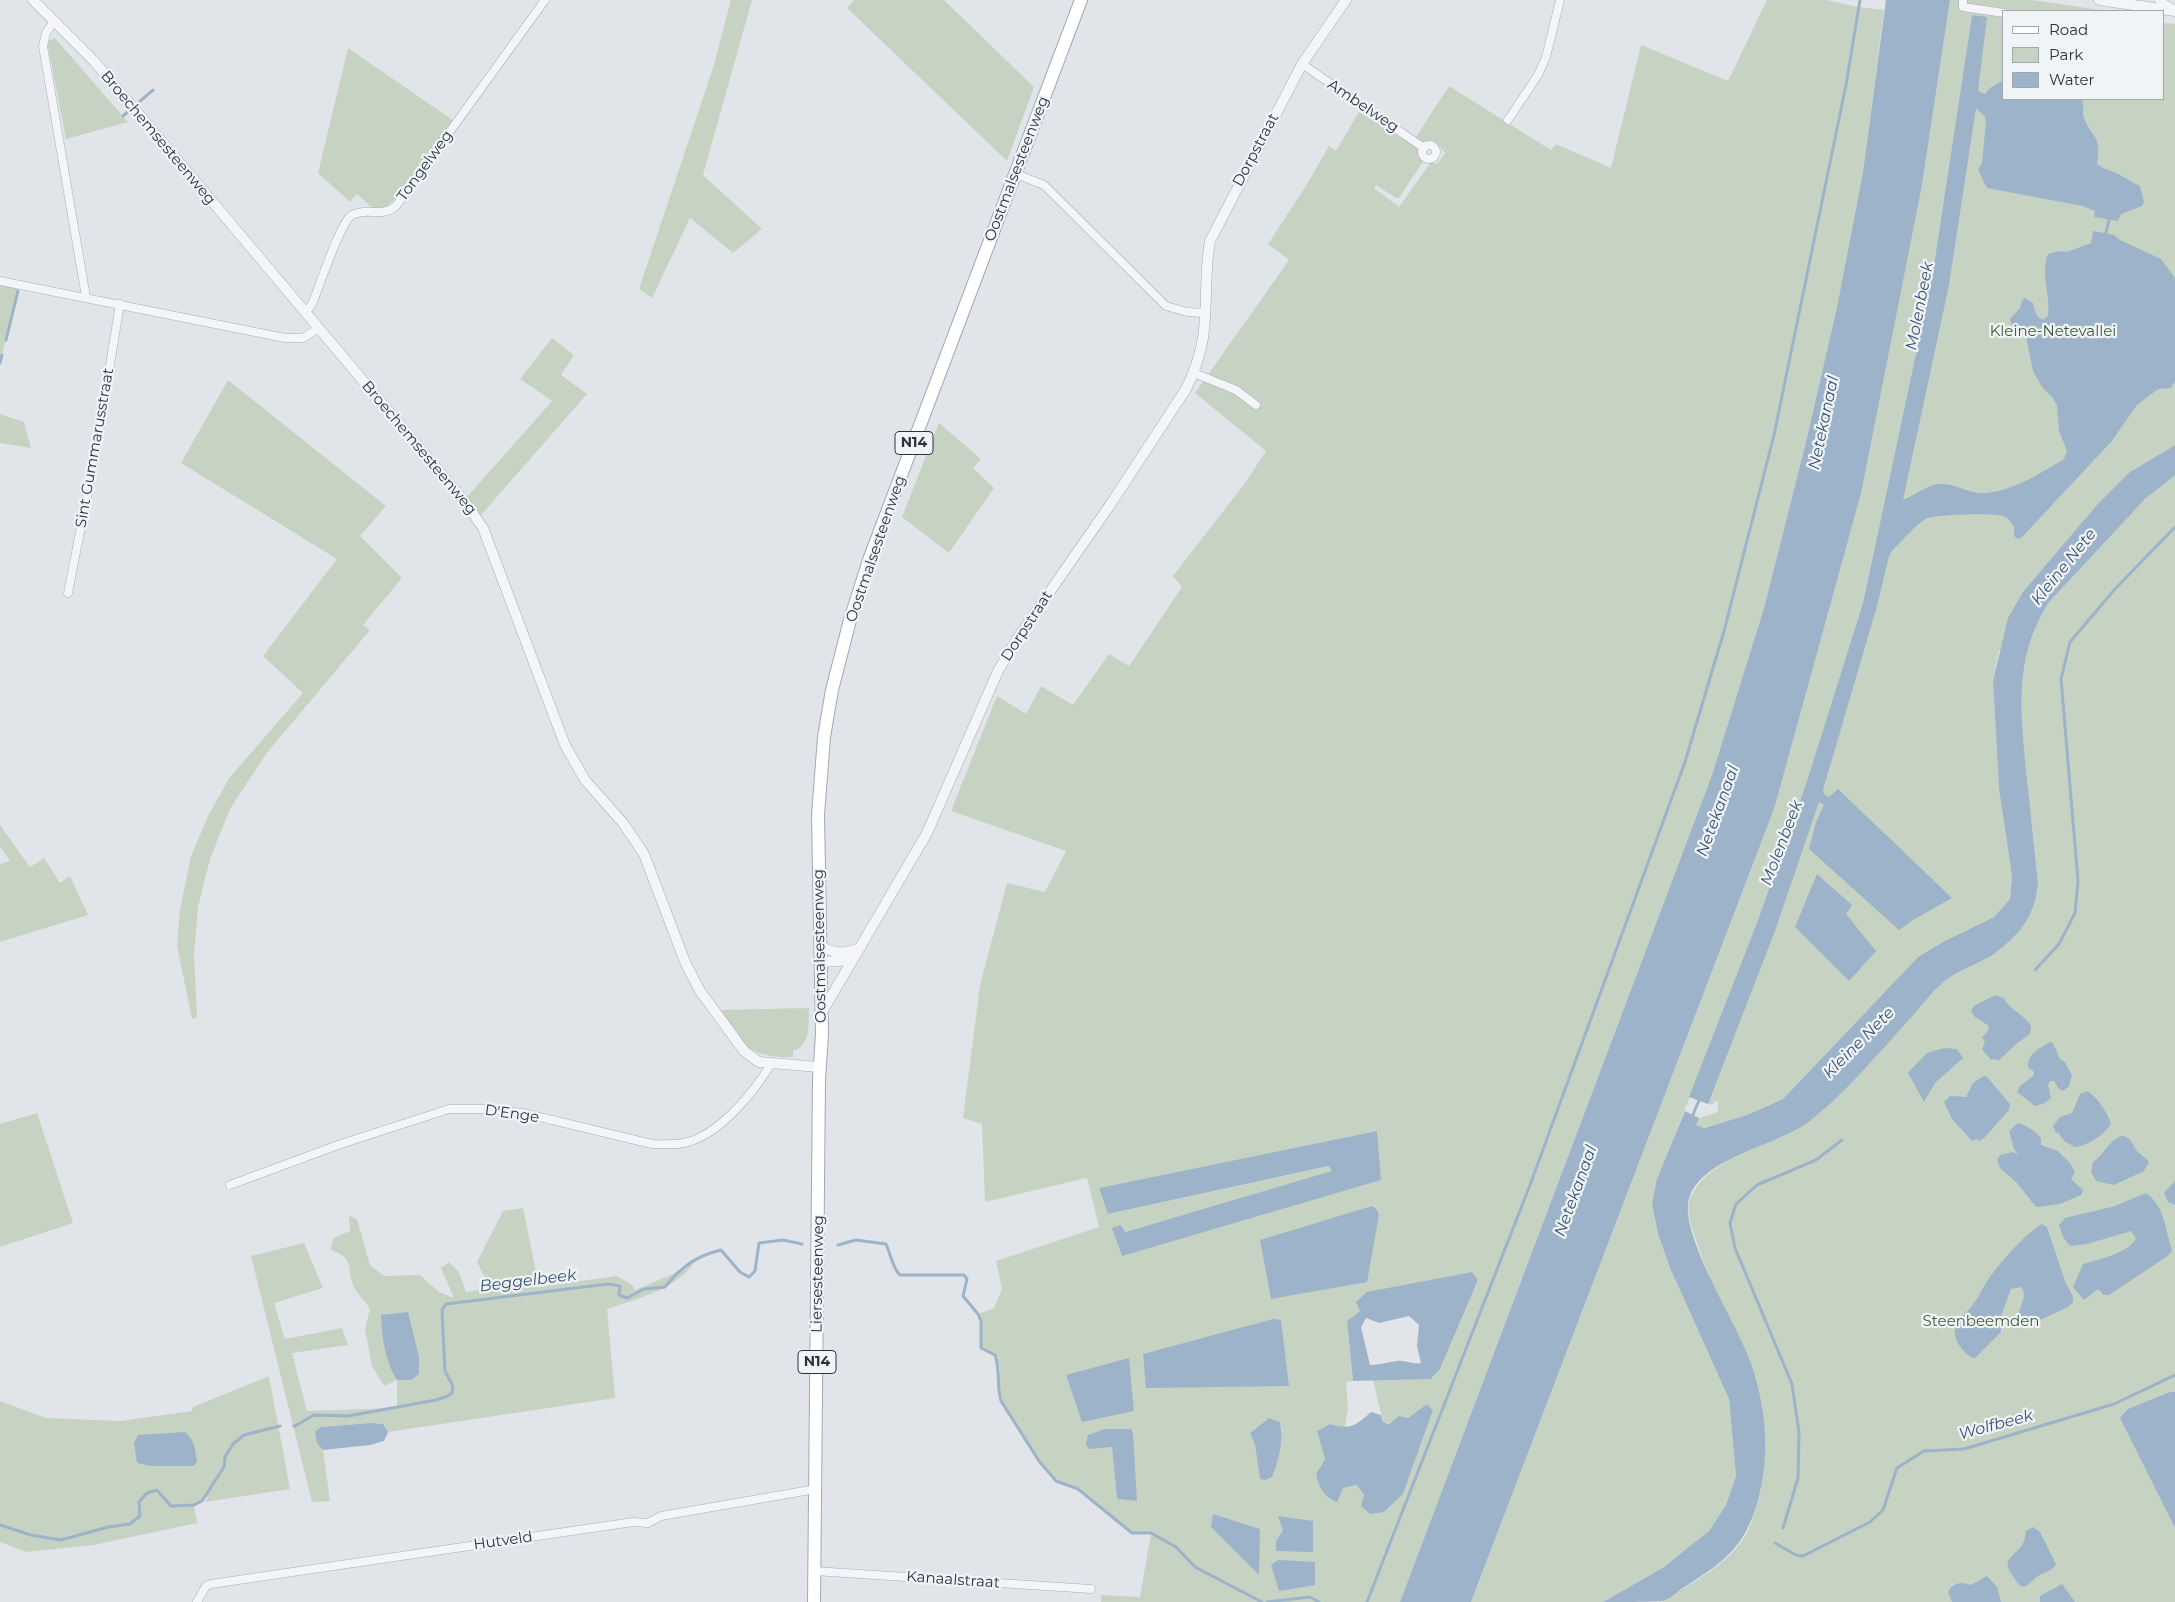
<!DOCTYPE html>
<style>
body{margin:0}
#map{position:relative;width:2175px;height:1602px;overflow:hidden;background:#e1e5ea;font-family:Montserrat,sans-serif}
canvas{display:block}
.legend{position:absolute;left:2002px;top:10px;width:162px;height:90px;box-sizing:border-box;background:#f1f4f7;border:1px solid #a1a7ae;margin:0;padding:6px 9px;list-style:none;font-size:15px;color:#2a3341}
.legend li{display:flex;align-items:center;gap:10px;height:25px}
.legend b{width:25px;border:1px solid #a1a7ae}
</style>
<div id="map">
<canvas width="2175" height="1602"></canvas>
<ul class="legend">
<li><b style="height:6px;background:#fff"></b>Road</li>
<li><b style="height:14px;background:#c7d3c2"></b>Park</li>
<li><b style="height:14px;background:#9db3c9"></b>Water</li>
</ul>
</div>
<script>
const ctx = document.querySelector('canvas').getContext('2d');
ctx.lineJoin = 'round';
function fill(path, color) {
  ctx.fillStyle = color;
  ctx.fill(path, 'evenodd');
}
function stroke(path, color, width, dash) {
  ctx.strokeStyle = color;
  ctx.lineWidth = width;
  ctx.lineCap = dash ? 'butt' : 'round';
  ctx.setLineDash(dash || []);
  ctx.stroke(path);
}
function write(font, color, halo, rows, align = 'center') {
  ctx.font = font + ' Montserrat,sans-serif';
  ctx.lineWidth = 4.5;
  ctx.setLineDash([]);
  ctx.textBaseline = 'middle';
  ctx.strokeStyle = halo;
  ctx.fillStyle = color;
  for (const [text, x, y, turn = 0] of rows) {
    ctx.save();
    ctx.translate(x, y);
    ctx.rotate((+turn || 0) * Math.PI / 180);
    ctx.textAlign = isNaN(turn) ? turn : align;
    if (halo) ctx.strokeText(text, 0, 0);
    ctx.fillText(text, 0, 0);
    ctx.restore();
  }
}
fill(new Path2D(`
 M731,0H752L703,175L762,229L733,253L690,218L652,298L639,289L713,68Z
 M854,0H944L1034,87L1007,161L847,8Z
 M1767,0H1827L1858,7L1884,10L1863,172L1837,307L1806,442L1764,608L1712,775L1400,1602H1101V1595L1140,1597L1151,1533H1132L1078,1489L1056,1481L1039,1461L1001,1401L998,1391L1000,1369L995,1355L981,1348C978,1336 983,1325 978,1314L994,1308L1002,1289L996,1261L1099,1227L1087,1178L985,1202L982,1124L963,1118L980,985L1007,883L1045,892L1066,851L951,811L997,696L1026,714L1041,686L1073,705L1109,654L1129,666L1182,587L1173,576L1245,483L1266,451L1195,393L1289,260L1268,244L1304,189L1329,146L1336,151L1359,112L1420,149V153L1424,160L1399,198H1396L1376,185L1374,188L1399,207L1431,162L1437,164L1445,153L1433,140L1423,142L1416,137L1449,86L1551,150L1556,144L1611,168L1641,45L1728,81ZM1377,1131L1380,1180L1121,1255V1225L1124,1232L1332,1172L1330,1166L1109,1214L1100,1188ZM1478,1280L1440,1369L1432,1379L1373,1380L1383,1422C1399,1426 1415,1414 1427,1404L1433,1410L1403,1494L1364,1495L1358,1485L1343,1488L1316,1474L1325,1459L1317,1431L1330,1424L1345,1428L1348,1408L1346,1382L1353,1381L1347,1321L1360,1311ZM1269,1418L1280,1422L1282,1432L1260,1478L1255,1445L1250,1433ZM1112,1447L1137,1501L1117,1499ZM1213,1514L1260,1529L1258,1574L1213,1515ZM1279,1516L1313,1552L1276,1541L1283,1530Z
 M1950,0H2032L2108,11H2004V99H2164V23L2175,24V445L2130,472L1999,651L1993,681L1999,789L2012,876L2010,899L1994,917L1918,957L1783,1099L1747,1115L1703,1128L1696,1125L1699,1118L1718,1112V1100L1711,1105L1699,1100L1872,604L1981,17L1972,15L1932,278L1863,603L1806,784L1758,920L1658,1179L1652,1204L1658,1234L1670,1268L1729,1399L1736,1476L1726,1505L1709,1531L1689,1548L1664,1567L1603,1602H1471L1774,809L1922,185Z
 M55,38L128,122L66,139L47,41Z
 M348,48L454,121L397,197L383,210L371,207L357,194L350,202L318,173Z
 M0,286L18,288L0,363Z
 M552,338L574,355L561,375L587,394L481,515L467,497L552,401L520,379Z
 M228,380L386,506L360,536L402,578L363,625L370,630L266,754L230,809L210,859L198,907L194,953L197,1018L192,1019L177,946L180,910L191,856L209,814L230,777L303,693L263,656L337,559L181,463Z
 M0,414L24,422L31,448L0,443Z
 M939,423L981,459L973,468L994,488L949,553L902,517Z
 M2175,475V1602H1662C1689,1584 1722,1568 1741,1542C1751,1529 1754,1513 1758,1498C1786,1402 1723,1326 1696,1240C1692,1227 1684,1208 1692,1194C1715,1153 1770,1148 1807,1123C1822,1113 1835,1098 1848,1084C1879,1052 1907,1017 1938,986C1953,972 1975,966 1992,955C2002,949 2012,939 2020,930C2032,917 2037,899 2038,882C2034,848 2031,814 2027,780C2022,732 2013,664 2037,620C2052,594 2075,572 2096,550C2121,524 2145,496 2175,475Z
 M0,825L30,867L44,858L60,883L70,876L88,915L0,942V864L10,861L0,846Z
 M809,1008C808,1023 812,1044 793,1051V1057C747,1058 744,1044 718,1010Z
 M37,1113L73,1223L0,1247V1124Z
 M523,1208L539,1287L616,1276L631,1284L635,1290L677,1272L697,1257C683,1288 636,1299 607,1309L615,1398L388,1432L383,1424L370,1423L321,1427L317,1443L323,1450L330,1501L312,1502L251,1256L304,1243L323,1288L274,1303L285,1339L342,1328L348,1345L292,1353L307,1411L397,1408V1380L384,1386L372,1366L365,1329L370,1309C365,1301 356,1293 353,1285C346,1265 355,1259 331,1250L333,1238L350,1231L349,1216L357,1219L370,1265L384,1276L420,1275L439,1292L454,1298L441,1268L449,1262L459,1272L466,1292L490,1288L477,1262L503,1211Z
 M269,1376L290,1489L205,1502L208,1497L194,1505L197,1523L94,1545L26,1552L0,1542V1401L46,1418L121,1421L192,1411L193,1407Z`), '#c7d3c2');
fill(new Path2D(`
 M1886,0H1950L1922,185L1861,493L1774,809L1471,1602H1400L1712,775L1764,608L1806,442L1837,307L1863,172Z
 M1972,15L1987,17L1978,91L1985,94L1990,88L2004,80V99H2081C2086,106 2081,111 2084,118C2092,139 2102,135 2097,164C2103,169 2107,169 2114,172C2123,176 2131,182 2140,186L2144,202L2142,206L2121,214L2118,221L2094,217L2095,211L2083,206L1987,188L1978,170L1982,163L1986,122L1985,117L1976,108L1949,285L1903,500C1914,496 1925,486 1938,484C1954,482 1970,495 1987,493C2014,490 2041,473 2064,459L2067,451L2059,431L2057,405L2052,397L2042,387L2033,371L2025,332C2018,328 2011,328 2010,319L2020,308L2022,301L2025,298L2033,303C2035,310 2035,316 2043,320L2048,316C2051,295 2040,274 2048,254L2059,251L2067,252L2091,243L2093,231L2114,235L2120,240L2161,259L2175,278V381L2171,388L2158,389L2137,405L2111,442L2022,537L2018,539L2014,536V527C2011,522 2009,518 2003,516C1994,513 1934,514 1926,519C1915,525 1901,542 1892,551L1889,556L1877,606L1823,790L1825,795L1829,797L1838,789L1952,898L1913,920L1899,930L1809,849L1816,822L1824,805L1819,802L1775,931L1708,1104L1689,1097L1758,920L1806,784L1863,603L1932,278Z
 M2175,445V475L2145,499L2049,602C2012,659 2021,715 2027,779C2031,814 2034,848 2038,882C2037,899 2032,915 2021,929C2013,938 2002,949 1991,956C1974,966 1953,972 1939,986C1930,994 1923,1004 1915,1013C1883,1048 1847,1092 1810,1121C1778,1146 1701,1157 1689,1199C1679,1232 1734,1320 1747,1353C1763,1393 1770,1441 1762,1482C1757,1507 1750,1532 1732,1551C1717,1567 1698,1578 1680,1590C1675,1594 1669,1599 1663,1601C1653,1602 1616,1602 1603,1602L1664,1567L1709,1531L1726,1505L1736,1476L1729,1399L1670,1268L1658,1234L1652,1204L1657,1179L1685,1111L1699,1118L1696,1125L1704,1128L1747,1115L1783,1099L1918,957L1945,941L1994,917L2010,899L2012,876L1999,789L1993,681L2008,618L2023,592L2097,505L2130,472Z
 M1817,874L1852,905L1846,914L1876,951L1849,981L1795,927Z
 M1995,995L2004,998C2009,1010 2024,1014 2031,1026L2030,1034L2016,1044L1998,1061L1996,1059L1991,1060L1982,1049L1985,1042L1982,1037L1988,1031L1989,1026L1975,1017L1971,1011L1974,1006Z
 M2050,1042L2053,1043L2060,1059L2065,1062L2072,1075L2069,1086L2063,1091L2058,1088L2054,1081H2050L2048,1085L2051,1098L2043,1104L2035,1106L2017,1092L2020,1086L2034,1075V1072L2028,1067C2027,1054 2040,1048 2050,1042Z
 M1944,1048L1957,1049L1963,1058L1935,1083L1924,1102L1908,1073L1927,1053Z
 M1984,1076L1987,1077L2010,1104L2009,1110L1985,1137L1980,1141L1976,1139L1972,1141L1952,1119L1944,1102L1950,1096L1966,1097L1973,1083Z
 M2087,1091C2097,1097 2108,1113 2111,1124C2105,1134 2087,1146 2075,1147L2064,1141L2058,1132L2056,1133L2053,1126L2060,1117L2072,1113L2080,1094Z
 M2018,1123C2023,1123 2038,1133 2041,1138V1145L2058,1151L2070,1163L2075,1172L2071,1179L2083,1190L2081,1195L2060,1204L2036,1207L2017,1183L2000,1168L1997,1160L2000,1155L2013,1152L2018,1154L2014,1149L2009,1131Z
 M1377,1131L1381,1180L1122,1256L1112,1228L1121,1225L1125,1232L1332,1171L1329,1166L1108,1214L1099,1188Z
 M2121,1136C2132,1136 2132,1146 2139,1153C2142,1156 2146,1158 2149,1162L2144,1171L2114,1185L2096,1181L2091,1172L2093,1162C2104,1155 2109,1140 2121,1136Z
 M2175,1181V1205L2168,1202L2164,1193Z
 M2146,1193C2166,1208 2164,1228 2172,1250L2169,1255L2109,1295H2104L2098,1289L2084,1300L2073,1287L2083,1264C2098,1260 2131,1252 2136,1238L2131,1231L2087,1244L2070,1246L2063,1237L2059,1225L2065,1218L2115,1206Z
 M1372,1206L1377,1210L1379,1215L1367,1282L1271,1299L1260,1240Z
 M2042,1224L2047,1227L2065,1281L2073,1297V1302L2068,1307L2025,1327C2007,1318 2032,1299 2021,1287L2011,1289L2001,1316V1332L1975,1358C1965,1356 1955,1342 1955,1332C1954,1322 1969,1311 1974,1303C1979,1297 1981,1290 1986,1283C1996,1267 2025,1233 2042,1224Z
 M1472,1272L1478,1280L1440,1369L1431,1379L1353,1381L1347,1321L1360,1311L1356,1302L1367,1292ZM1409,1316L1419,1325L1417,1346L1421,1363C1412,1365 1406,1360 1398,1361C1388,1362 1380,1365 1370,1365L1361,1327L1366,1318L1379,1323Z
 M408,1312L419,1357V1374L411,1380H397C385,1361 382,1338 381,1315Z
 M1273,1319L1281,1320L1289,1386L1146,1388L1143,1354Z
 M1129,1358L1134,1411L1082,1422L1066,1375Z
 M2170,1392H2175V1528L2120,1418L2128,1409Z
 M1427,1404L1433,1410L1403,1494L1384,1512L1370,1514L1361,1506L1364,1495L1357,1485L1343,1488L1337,1502C1323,1496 1320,1489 1316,1474L1325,1459L1317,1431L1330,1424C1351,1430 1355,1426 1371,1412L1381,1415L1383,1422L1389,1424L1399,1416L1408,1418Z
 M1269,1418L1280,1422C1284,1441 1279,1459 1272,1477L1265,1480L1260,1479L1255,1445L1250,1433Z
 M370,1423L383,1424L388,1432L384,1441L370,1445L323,1450L317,1443L315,1432L321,1427Z
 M1105,1429H1131L1133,1434L1137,1501L1117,1499L1112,1447L1089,1449L1086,1444L1088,1435Z
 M185,1432C195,1440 195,1450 197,1462L193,1466H150L137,1463L134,1443L138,1435Z
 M1213,1514L1260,1529L1259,1575L1211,1527Z
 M1278,1516L1313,1521V1552L1276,1551V1541L1283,1530Z
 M2033,1527L2040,1532L2056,1564C2052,1572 2045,1571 2038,1576C2033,1579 2031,1584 2024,1587C2018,1585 2016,1581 2013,1576C1999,1558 2016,1557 2023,1543C2025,1540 2025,1535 2026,1531Z
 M1278,1560L1315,1562V1585L1279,1591L1271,1565Z
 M1987,1576L1997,1587L2001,1602H1952L1948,1592C1953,1582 1962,1582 1971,1585Z
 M2062,1584L2075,1602H2040V1596Z`), '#9db3c9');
stroke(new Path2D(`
 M123,116L153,90
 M2105,237L2110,216
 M6,340L18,291
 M0,363L2,355
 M2035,970L2059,944L2075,913L2078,881L2061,679L2070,642L2115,589L2175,527
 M1692,1117L1700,1098
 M838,1245L856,1240L886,1244C891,1255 892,1267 900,1275H964L967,1279L963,1296L978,1314L981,1321V1348L995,1355C1001,1373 996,1384 1001,1401L1039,1461L1056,1481L1078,1489L1132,1533H1151L1176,1547L1195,1567L1262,1602
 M294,1426L297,1425L314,1415L348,1416L436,1400L448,1396L452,1393L453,1386L445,1371L442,1310L446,1304L608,1284L620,1286L619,1295L627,1298L644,1289L665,1287C681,1267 696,1256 721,1250L740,1272L749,1277L755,1271L759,1243L783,1240L802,1244
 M0,1525L31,1535L61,1540L108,1527L130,1524L140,1516L139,1502L147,1493L157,1490L171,1506L194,1505L202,1501L224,1467L225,1457L233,1444L244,1435L280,1426
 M1783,1528L1798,1478L1799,1432L1792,1384L1735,1248L1730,1223L1736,1204L1757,1185L1816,1160L1842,1140
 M1775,1543L1796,1555L1803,1556L1870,1522L1883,1510L1897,1468L1924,1451L1964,1449L2114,1404L2175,1375
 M1267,1602L1310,1597L1319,1602
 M1367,1602L1530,1185L1685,762L1724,631L1774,435L1846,85L1860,0`), '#9db3c9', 3);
const minor = new Path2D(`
 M1963,0V7L2004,13
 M2159,0L2173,9
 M54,21L46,33L43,46L86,297
 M1302,64L1424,148
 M1508,120L1538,75L1546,57L1560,0
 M1422 152a7 7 0 1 1 14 0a7 7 0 1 1-14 0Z
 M1016,174L1044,185L1166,306L1187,312L1204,313
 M0,281L285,338H303L319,328
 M306,312L312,304C319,288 340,222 352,215C367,207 383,218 396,206L545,0
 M1194,373L1236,390L1256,405
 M68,593L96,450L120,304
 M230,1185L338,1145L449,1109H487L523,1113L652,1144C665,1144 678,1146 691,1141C722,1131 754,1092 771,1064
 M814,1571L1091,1589
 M197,1602L206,1586L211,1584L633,1522L648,1523L661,1516L816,1489`);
const tertiary = new Path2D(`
 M33,0L94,61L465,502L483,528L565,745L585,780L623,823L644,854L685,962L700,991L744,1051L759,1062L819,1067
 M2099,0L2175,11
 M820,946C835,954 845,954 860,948
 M820,962L852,960
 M822,1012L927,833L998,671L1017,639L1110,505L1186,389C1194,373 1200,356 1203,338C1208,305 1204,273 1210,241L1302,64L1346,0`);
const primary = new Path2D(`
 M814,1602L819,1079L822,1034L818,815L824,737L832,690L850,620L869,560L1081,0`);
stroke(minor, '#a6acb4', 9);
stroke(tertiary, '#a6acb4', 11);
stroke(primary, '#a1a9b5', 14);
stroke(minor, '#f4f5f8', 8);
stroke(tertiary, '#f4f5f8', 10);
stroke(primary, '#fff', 12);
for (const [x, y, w] of [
 [914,443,38],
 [817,1362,38]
]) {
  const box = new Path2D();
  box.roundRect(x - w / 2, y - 11.5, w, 23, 4);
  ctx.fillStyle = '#f1f4f7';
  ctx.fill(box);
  stroke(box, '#2a3341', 1);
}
write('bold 14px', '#2a3341', null, [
 ["N14",914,443],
 ["N14",817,1362]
]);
write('15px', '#2a3341', '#f1f4f7', [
 ["Ambelweg",1363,106,34],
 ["Broechemsesteenweg",158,138,50],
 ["Dorpstraat",1256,150,-62],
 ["Tongelweg",425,166,-54],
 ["Oostmalsesteenweg",1017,169,-69],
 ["Sint Gummarusstraat",95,448,-80],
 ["Broechemsesteenweg",419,448,50],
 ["Oostmalsesteenweg",876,549,-71],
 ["Dorpstraat",1027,626,-57],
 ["Oostmalsesteenweg",820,946,-91],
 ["D'Enge",512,1114,8],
 ["Liersesteenweg",818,1274,-89],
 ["Hutveld",503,1541,-8],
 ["Kanaalstraat",953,1580,4]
]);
write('15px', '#3f5c37', '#f1f4f7', [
 ["Kleine-Netevallei",2053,332],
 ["Steenbeemden",1981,1322]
]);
write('italic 16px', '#355274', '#f1f4f7', [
 ["Molenbeek",1920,306,-79],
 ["Netekanaal",1824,423,-78],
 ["Kleine Nete",2064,567,-51],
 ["Netekanaal",1718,811,-70],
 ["Molenbeek",1782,843,-69],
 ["Kleine Nete",1859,1043,-45],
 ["Netekanaal",1576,1191,-70],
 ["Beggelbeek",528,1281,-7],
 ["Wolfbeek",1996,1425,-15]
]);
</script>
